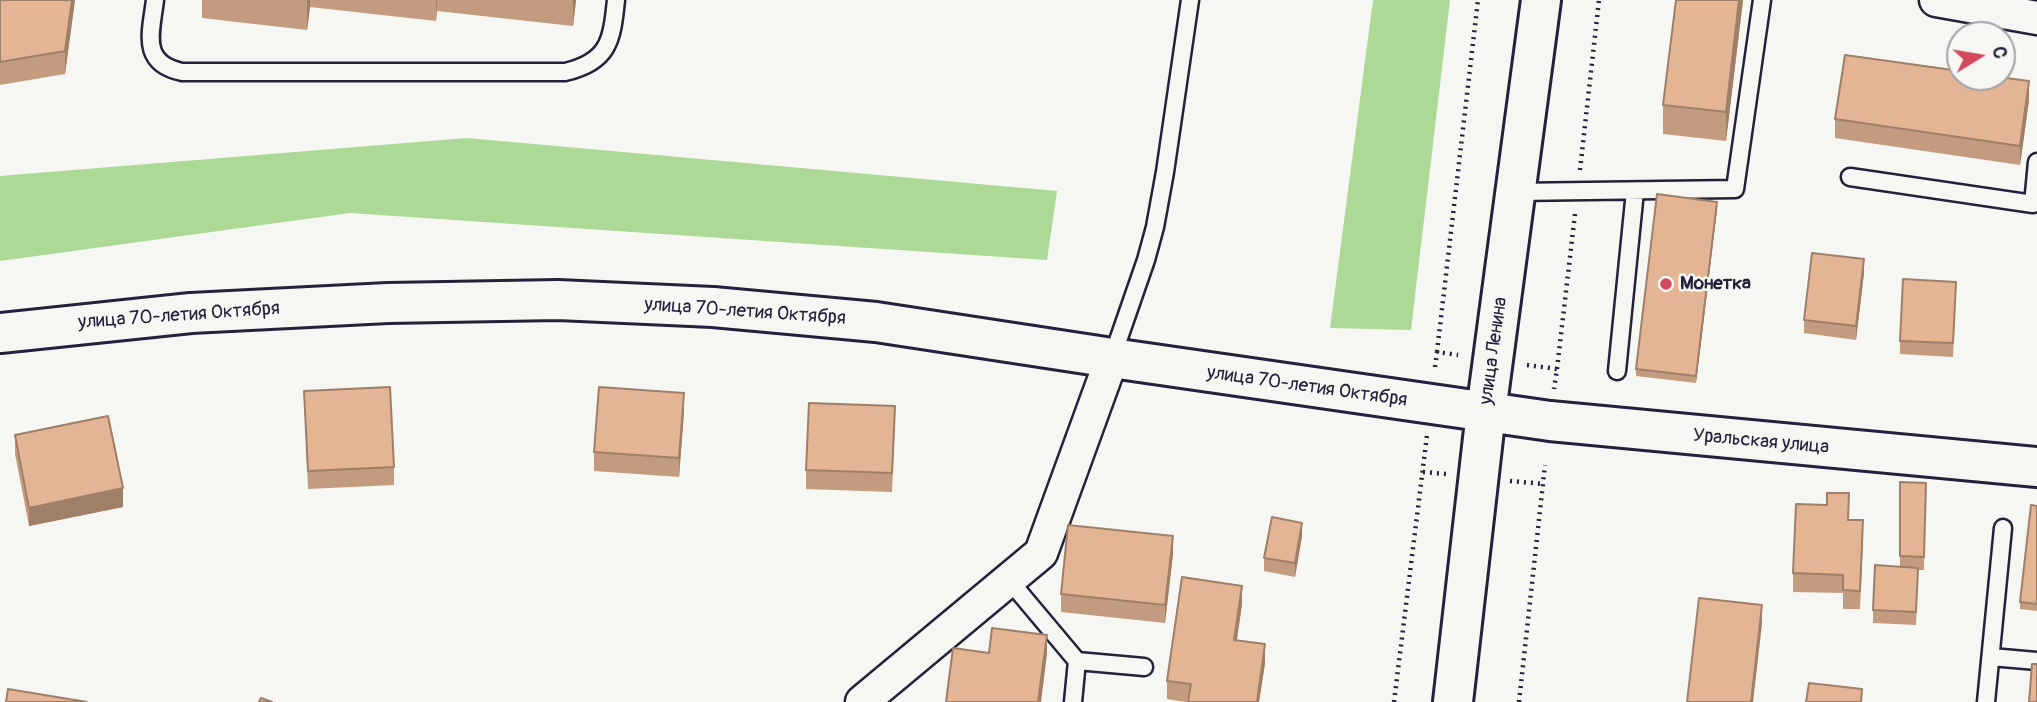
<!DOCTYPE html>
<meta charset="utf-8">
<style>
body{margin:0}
#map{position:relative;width:2037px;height:702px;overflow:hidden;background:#f6f6f2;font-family:Pangolin,sans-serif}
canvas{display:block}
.north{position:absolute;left:1946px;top:21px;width:70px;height:70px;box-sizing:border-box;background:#f6f6f2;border:2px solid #a1a1a9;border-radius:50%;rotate:79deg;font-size:19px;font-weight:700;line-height:28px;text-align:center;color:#22223b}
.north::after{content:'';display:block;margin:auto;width:24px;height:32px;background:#d1495b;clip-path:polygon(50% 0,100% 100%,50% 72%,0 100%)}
</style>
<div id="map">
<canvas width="2037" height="702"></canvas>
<div class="north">С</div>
</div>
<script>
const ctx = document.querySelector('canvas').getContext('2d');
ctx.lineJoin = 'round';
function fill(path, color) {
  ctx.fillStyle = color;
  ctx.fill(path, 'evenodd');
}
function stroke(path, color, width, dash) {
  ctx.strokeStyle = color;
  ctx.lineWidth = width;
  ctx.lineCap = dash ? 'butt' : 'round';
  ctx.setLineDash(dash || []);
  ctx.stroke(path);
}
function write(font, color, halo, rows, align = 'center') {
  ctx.font = font + ' Pangolin,sans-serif';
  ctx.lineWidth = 5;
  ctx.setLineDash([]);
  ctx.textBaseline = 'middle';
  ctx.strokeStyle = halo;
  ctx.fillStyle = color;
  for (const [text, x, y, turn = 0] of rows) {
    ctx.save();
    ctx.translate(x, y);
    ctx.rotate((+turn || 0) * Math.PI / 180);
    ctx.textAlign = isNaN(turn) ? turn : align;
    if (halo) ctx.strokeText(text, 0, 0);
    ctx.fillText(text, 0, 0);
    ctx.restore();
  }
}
fill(new Path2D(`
 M1373,0H1450L1411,330L1330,328Z
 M467,138L1057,191L1047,260L350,213L0,261V176Z`), '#add997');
const service = new Path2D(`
 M155,0C151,33 140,63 182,72H565C609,62 612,40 616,0
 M1850,177L2033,204L2037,162
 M1515,192L1735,189L1762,0
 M1112,358L1146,260L1155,227L1165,172L1190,0
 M1617,371L1635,191
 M1009,580L1077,661L1073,702
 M1991,657L2037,661
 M1077,661L1144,667
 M1986,702L2003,528`);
const minor = new Path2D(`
 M1936,0L2037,18
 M862,702L1041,553L1112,358`);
const secondary = new Path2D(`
 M0,333L191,313L388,303L558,300L713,307L876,322L1112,358L1550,421L2037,467
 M1453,702L1486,412L1541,0`);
stroke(service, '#22223b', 21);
stroke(minor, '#22223b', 37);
stroke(secondary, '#22223b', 44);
stroke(new Path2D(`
 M1580,170L1599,0
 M1437,352L1478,0
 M1527,365L1557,369L1554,389
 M1435,367L1437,352L1458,355
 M1557,369L1575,214
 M1423,472L1446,474
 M1510,481L1544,484
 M1394,702L1427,435
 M1519,702L1545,465`), '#22223b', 4.5, [2, 5]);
stroke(service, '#f6f6f2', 16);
stroke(minor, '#f6f6f2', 32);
stroke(secondary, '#f6f6f2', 38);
fill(new Path2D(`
 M0,0H75L65,74L0,85Z
 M202,0H576L573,26L437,11L436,21L310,7L307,30L202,18Z
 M1676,0H1743L1726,141L1663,134V105Z
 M2029,100L2020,165L1835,138V119Z
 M1717,209L1696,383L1636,376V369Z
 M1864,273L1856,340L1804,333V320Z
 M1956,295L1953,357L1900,354V341Z
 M304,391L394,467V485L308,489Z
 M684,412L679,477L594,471V452Z
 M895,425L892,492L806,489V470Z
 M15,435L123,507L29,526L15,454Z
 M1900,482L1926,483L1924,570H1918L1916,625L1873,623V610L1900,567Z
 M2037,506V611L2020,609V602Z
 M1849,520L1863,539L1860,609H1843V593L1793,592V573Z
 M1302,536L1295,577L1264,571V558Z
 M1173,554L1165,623L1061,612V594Z
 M1242,604L1237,640L1265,663L1259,702H1185L1167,699V681Z`), '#c39c7f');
fill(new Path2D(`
 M72,0H75L65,74V51Z
 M307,0H310V7L307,30Z
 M436,0H437L436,21Z
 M573,0H576L573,26Z
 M1739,0H1743L1726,141V112Z
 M2029,81V100L2020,165V146Z
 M1717,202V209L1696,383V376Z
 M1864,259V273L1856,340V326Z
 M684,393V412L679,477V458Z
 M123,488V507L29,526V508Z
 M1302,523V536L1295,577V563Z
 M1173,536V554L1165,623V605Z
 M1242,586V604L1234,658V640Z
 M1762,605V624L1753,702H1751Z
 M1047,635V654L1041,702H1038Z
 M1265,644V663L1259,702H1257Z`), '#9f7f68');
const building = new Path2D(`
 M0,0H72L65,51L0,62Z
 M1676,0H1739L1726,112L1663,105Z
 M1845,55L1960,71V77H1999L2029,81L2020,146L1835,119Z
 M1657,194L1717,202L1696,376L1636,369Z
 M1812,253L1864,259L1856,326L1804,320Z
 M1903,279L1956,282L1953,343L1900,341Z
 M390,387L394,467L308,471L304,391Z
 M599,387L684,393L679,458L594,452Z
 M809,403L895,406L892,473L806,470Z
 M108,416L123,488L29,508L15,435Z
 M1900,482L1926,483L1924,557L1900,556Z
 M1827,493H1849L1848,520H1863L1860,591L1843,590V575L1793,573L1796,504L1827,505Z
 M2031,505L2037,506V604L2020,602Z
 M1272,517L1302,523L1295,563L1264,558Z
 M1068,525L1173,536L1165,605L1061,594Z
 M1875,565L1918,568L1916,612L1873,610Z
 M1182,577L1242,586L1234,640L1265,644L1257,702H1188L1191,684L1167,681Z
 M1699,598L1762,605L1751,702H1687Z
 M992,628L1047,635L1038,702H946L953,648L989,653Z
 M2032,664H2037V702H2029Z
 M1809,683L1862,689L1861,702H1806Z
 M8,689L87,702H6Z
 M261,698L272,702H259Z`);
fill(building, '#e3b594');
stroke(building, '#9f7f68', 2);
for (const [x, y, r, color] of [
 [1666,284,7,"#d1495b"]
]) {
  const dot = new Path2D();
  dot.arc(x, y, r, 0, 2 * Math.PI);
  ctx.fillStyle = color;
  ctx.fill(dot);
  stroke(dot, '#f6f6f2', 2.5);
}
write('bold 19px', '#22223b', '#f6f6f2', [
 ["Монетка",1680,284]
], 'left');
write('19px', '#22223b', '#f6f6f2', [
 ["улица 70-летия Октября",745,312,4],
 ["улица 70-летия Октября",179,316,-4],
 ["улица Ленина",1494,351,-82],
 ["улица 70-летия Октября",1307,387,8],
 ["Уральская улица",1761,442,5]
]);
</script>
